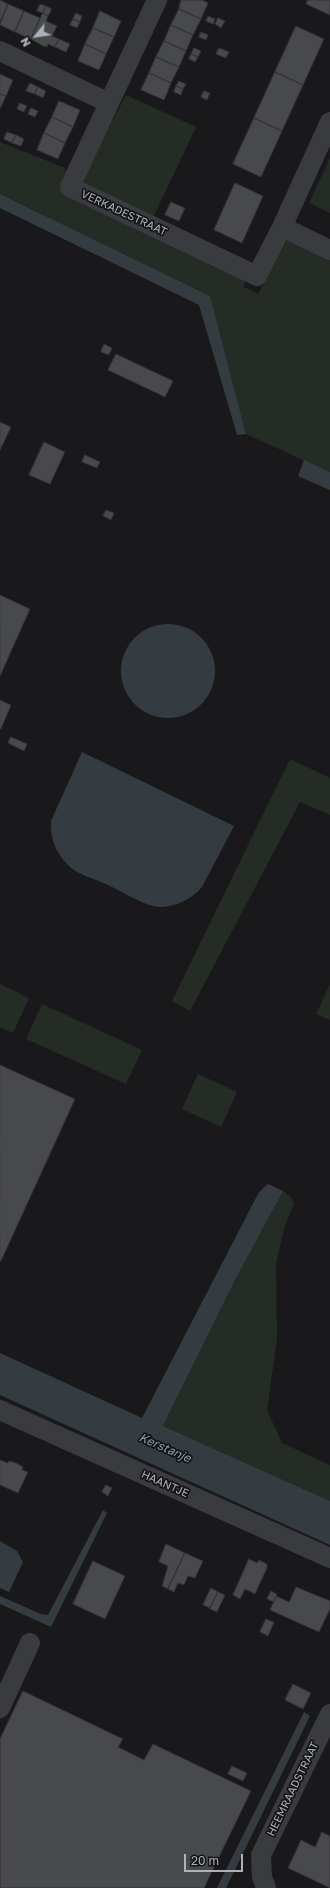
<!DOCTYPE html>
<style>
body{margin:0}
#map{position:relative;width:330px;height:1888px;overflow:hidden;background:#19191b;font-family:"Golos Text",sans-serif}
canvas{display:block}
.north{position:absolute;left:16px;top:16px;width:40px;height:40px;-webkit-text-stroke:3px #141416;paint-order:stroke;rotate:240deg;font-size:11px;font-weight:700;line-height:16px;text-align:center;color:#adb1b9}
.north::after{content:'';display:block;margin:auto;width:14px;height:18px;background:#adb1b9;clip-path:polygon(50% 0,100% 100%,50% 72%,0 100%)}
.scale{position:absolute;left:184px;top:1854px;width:59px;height:18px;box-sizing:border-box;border:2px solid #adb1b9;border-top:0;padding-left:5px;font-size:12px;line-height:14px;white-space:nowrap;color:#adb1b9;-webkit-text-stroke:3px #141416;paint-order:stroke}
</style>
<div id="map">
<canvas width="330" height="1888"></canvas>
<div class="north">N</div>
<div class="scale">20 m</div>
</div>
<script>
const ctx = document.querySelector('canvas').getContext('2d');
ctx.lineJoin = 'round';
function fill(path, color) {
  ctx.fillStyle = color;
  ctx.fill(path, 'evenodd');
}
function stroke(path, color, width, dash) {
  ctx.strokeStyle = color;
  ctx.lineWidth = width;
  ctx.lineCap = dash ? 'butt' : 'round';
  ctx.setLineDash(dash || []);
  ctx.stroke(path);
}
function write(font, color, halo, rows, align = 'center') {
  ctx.font = font + ' "Golos Text",sans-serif';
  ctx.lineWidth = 3.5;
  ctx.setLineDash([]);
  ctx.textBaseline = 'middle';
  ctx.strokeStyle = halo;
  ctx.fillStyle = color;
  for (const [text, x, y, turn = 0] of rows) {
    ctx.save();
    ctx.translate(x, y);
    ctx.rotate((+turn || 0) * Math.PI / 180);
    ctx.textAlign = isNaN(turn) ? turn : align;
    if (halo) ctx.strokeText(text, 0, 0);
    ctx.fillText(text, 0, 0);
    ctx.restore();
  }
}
fill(new Path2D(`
 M126,95L196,127L152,220L79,184Z
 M0,142L65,168L64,170L67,171L63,180L246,277L244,287L258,294L287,240L330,259V472L246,434L210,298L208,295L0,194Z
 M330,158V213L309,203Z
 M290,759L330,778V815L300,802L190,1011L172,1001Z
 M0,984L29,998L13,1033L0,1027Z
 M330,984V1020L316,1014Z
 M42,1004L142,1050L126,1084L26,1039Z
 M198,1074L237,1092L221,1127L182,1109Z
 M283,1191L291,1197L294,1203L284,1229L276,1264L277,1339L267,1410L282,1443L330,1465V1501L163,1426L234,1282Z`), '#252c26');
fill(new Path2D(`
 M0,194L210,296L246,434L237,435L199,305L0,208Z
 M304,460L330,472V490L298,476Z
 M121 671a47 47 0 1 1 94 0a47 47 0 1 1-94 0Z
 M82,752L234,826L202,887C191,900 171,910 153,906C140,903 119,890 106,884C95,879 79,875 70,867C56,854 50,839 51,821Z
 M268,1184L283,1191L234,1282L163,1426L330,1501V1545L0,1395V1353L142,1418L259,1192Z
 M103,1510L107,1513L51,1627L0,1604V1596L41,1614L48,1615Z
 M0,1541L17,1551L23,1562L9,1592L0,1588Z
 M304,1712L310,1716L226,1888H217Z`), '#343c42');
const building = new Path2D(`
 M0,0L8,4L0,22Z
 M181,0H202L208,3L201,19L179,9Z
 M308,0H330V15L306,4Z
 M8,4L24,11L15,32L0,25Z
 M40,4L46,6L43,13L37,11Z
 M46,6L52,9L48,16L43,13Z
 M179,9L201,19L193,35L171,25Z
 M24,11L40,18L31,39L15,32Z
 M100,11L121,21L114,37L93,28Z
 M43,13L48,16L46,21L57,26L52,36L59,39L55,47L48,44L47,47L43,46L31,39Z
 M76,13L82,16L80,22L73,19Z
 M208,16L215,19L213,24L206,21Z
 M218,18L225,21L221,28L215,24Z
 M73,19L80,22L77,28L70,25Z
 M171,25L193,35L186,51L164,41Z
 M296,26L324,39L303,85L275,72Z
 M93,28L114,37L106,54L85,44Z
 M201,32L208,35L206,40L199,37Z
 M59,39L70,44L66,52L55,47Z
 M164,41L186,51L179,67L156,57Z
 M85,44L106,54L99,70L78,61Z
 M194,48L201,51L198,57L191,54Z
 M219,48L229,52L226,58L216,54Z
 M191,54L198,57L195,62L189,59Z
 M156,57L179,67L171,83L149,73Z
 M275,72L303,85L282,131L254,118Z
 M149,73L171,83L164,100L141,90Z
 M0,74L13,80L6,96L0,94Z
 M179,81L186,84L183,89L176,86Z
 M30,83L38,87L35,94L26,91Z
 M176,86L183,89L181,95L174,92Z
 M38,87L46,91L43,98L35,94Z
 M204,91L210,93L207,100L201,97Z
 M0,94L6,96L0,109Z
 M59,101L80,110L73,127L52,117Z
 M20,103L27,106L24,112L17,109Z
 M31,108L38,111L35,117L28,114Z
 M52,117L73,127L65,143L44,133Z
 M254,118L282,131L261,177L233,164Z
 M7,132L16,135L12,143L4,139Z
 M44,133L65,143L58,159L37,150Z
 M16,135L24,139L21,146L12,143Z
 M235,183L263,196L242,243L214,230Z
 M171,202L185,208L179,221L165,215Z
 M104,344L112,348L109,355L101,352Z
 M116,354L173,381L165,397L108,370Z
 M0,422L11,427L0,450Z
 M44,442L65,452L50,484L29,475Z
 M85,455L100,462L97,468L82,462Z
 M106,510L114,513L111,520L103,516Z
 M0,595L30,609L0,676Z
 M0,700L11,705L1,729H0Z
 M11,737L27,744L24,751L8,743Z
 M0,1065L75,1099L1,1261H0Z
 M0,1460L8,1463L9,1461L16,1463L23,1467L22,1470L28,1472L18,1493L0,1485Z
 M106,1485L112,1488L108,1496L102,1492Z
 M166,1544L185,1553L168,1589L162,1586L168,1566L159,1562Z
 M185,1553L203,1561L195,1578L188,1576L184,1585L178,1583L174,1592L168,1589Z
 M249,1559L257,1563L259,1560L267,1564V1568L255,1594L245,1589L240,1599L233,1595Z
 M93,1561L125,1576L105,1619L73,1604Z
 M296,1587L330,1601V1609L319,1632L270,1610L276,1596L289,1602Z
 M211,1588L218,1592L210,1608L203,1605Z
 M271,1591L277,1594L274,1602L267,1599Z
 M218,1592L225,1595L217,1612L210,1609Z
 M266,1619L274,1622L268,1636L260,1632Z
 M293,1684L311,1693L303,1709L285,1700Z
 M23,1691L123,1739L118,1747L144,1760L153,1744L251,1791L204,1888H0V1739Z
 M232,1766L247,1773L243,1781L228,1774Z
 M322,1832L330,1836V1888L288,1868L301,1840L315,1847Z`);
fill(building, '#48494d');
stroke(building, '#333336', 1);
stroke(new Path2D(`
 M157,0L70,187L257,276L282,227L330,122
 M0,51L109,103
 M282,227L330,250
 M0,1410L330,1558
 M0,1708L30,1643
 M266,1888L262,1877L261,1855L330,1714`), '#3a3b3f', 20);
write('11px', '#adb1b9', '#141416', [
 ["VERKADESTRAAT",124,213,25],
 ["HAANTJE",165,1484,24],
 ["HEEMRAADSTRAAT",293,1789,-64]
]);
write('italic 12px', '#889faf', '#141416', [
 ["Kerstanje",165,1448,24]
]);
</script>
